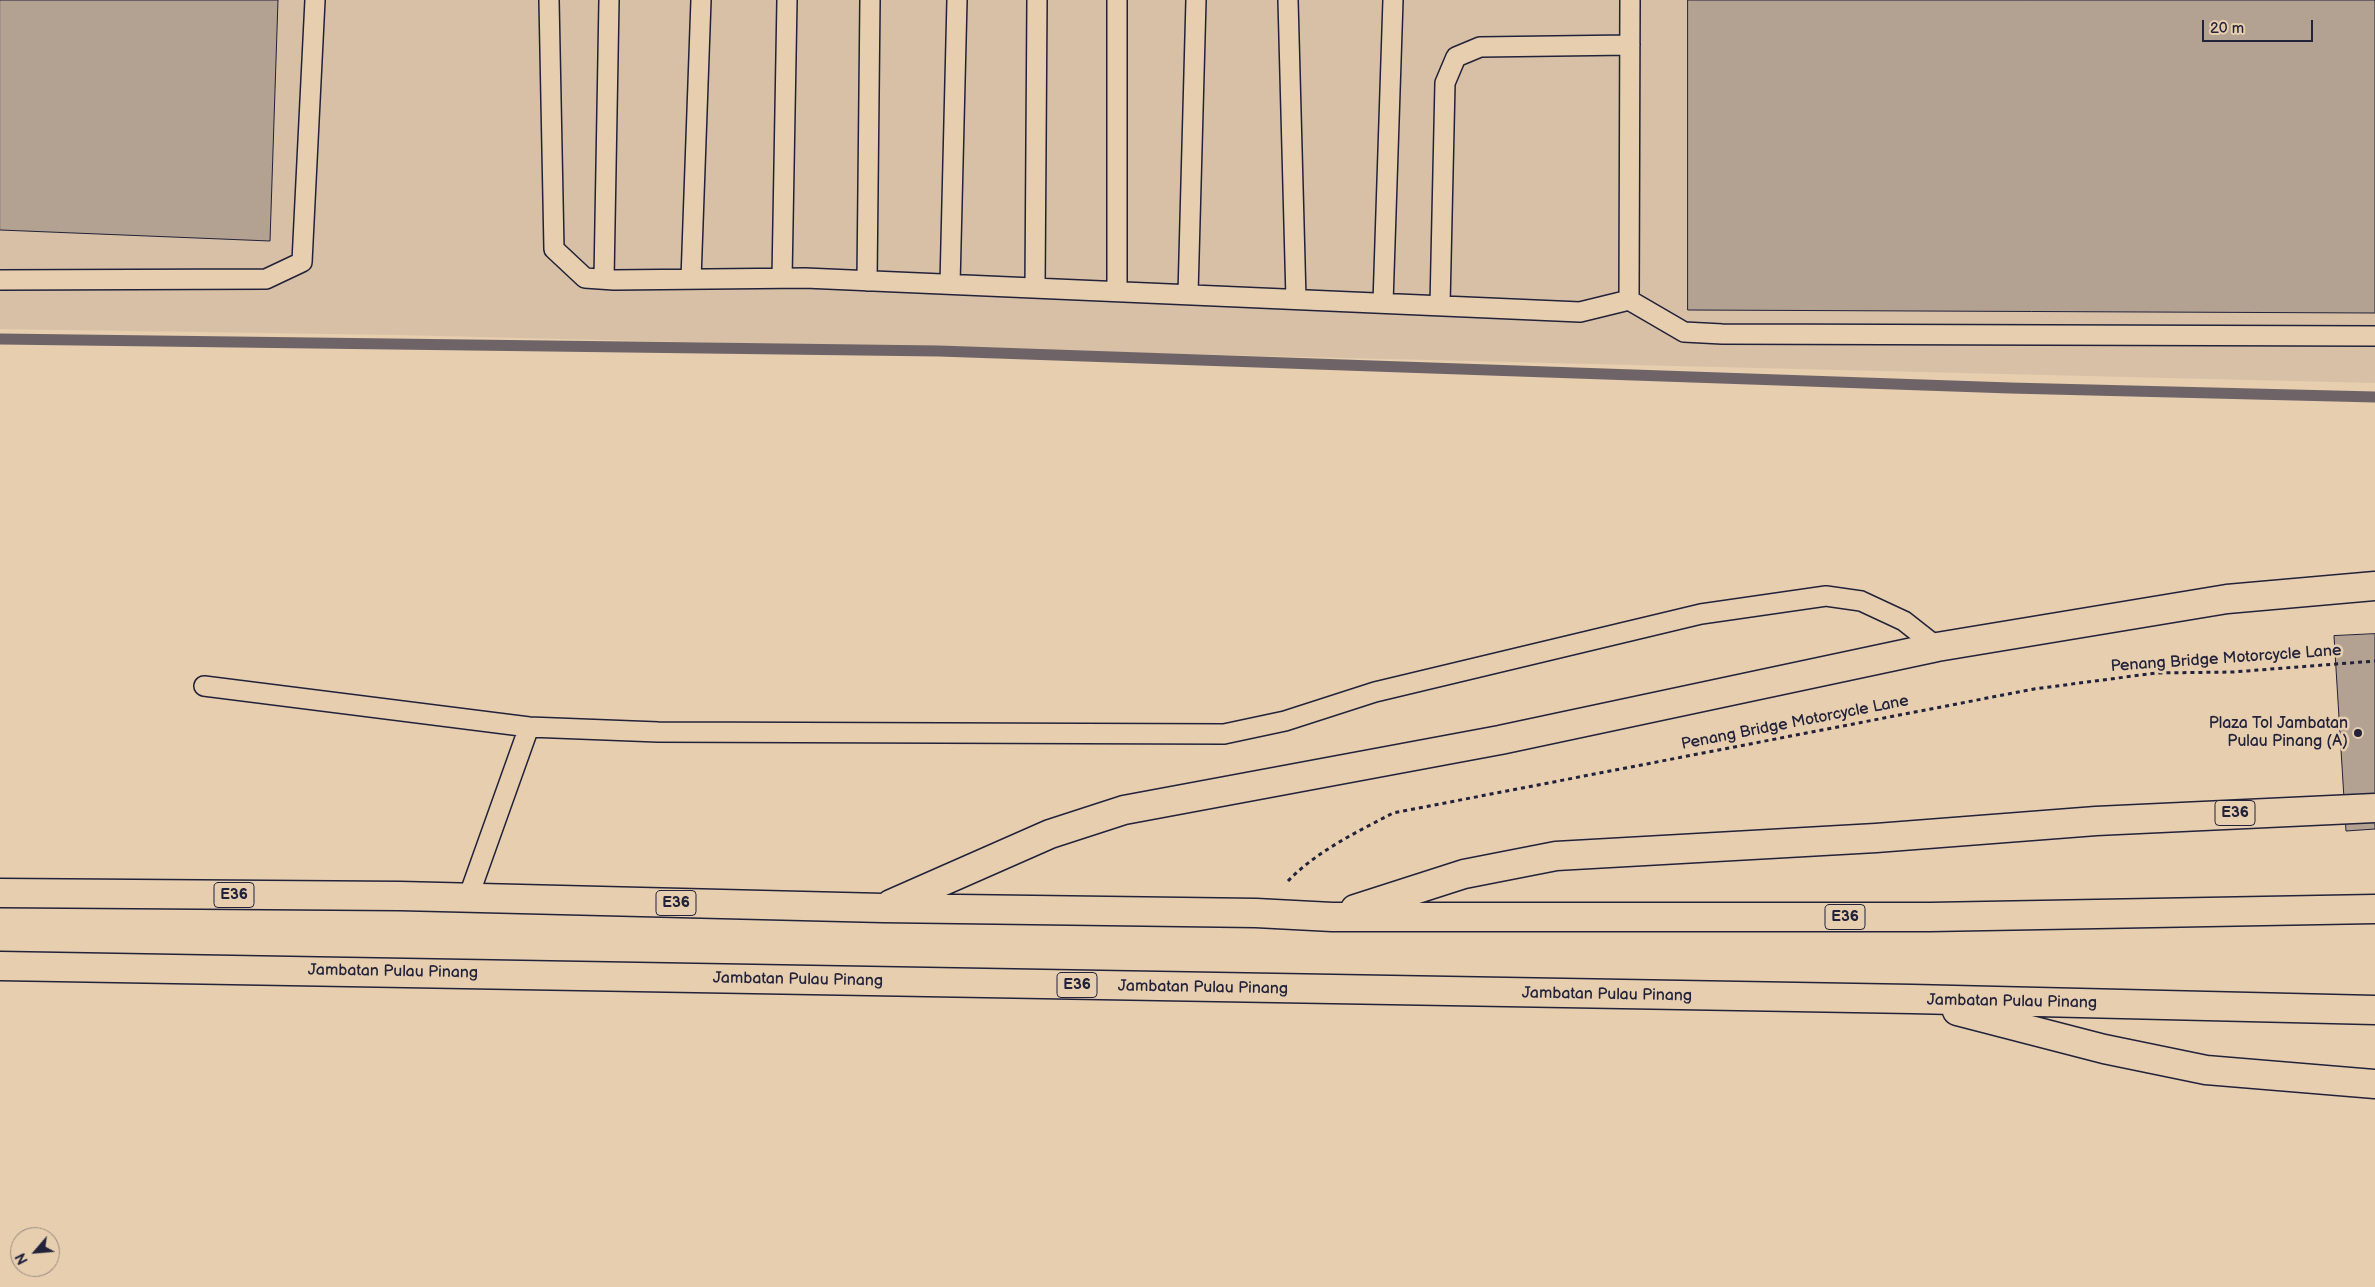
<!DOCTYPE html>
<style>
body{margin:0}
#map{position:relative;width:2375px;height:1287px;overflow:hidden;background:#e6ceaf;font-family:"Balsamiq Sans",sans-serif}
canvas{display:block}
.north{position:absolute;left:10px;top:1227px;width:50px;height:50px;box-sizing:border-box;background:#e6ceaf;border:1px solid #988981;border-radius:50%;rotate:243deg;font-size:14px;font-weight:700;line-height:20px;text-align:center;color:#22223b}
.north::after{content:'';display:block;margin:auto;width:18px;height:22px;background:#22223b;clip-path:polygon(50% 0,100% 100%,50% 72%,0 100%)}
.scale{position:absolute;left:2202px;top:20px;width:111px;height:22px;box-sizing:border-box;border:2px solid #22223b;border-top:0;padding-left:6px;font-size:15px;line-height:18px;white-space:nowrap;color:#22223b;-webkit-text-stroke:4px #e6ceaf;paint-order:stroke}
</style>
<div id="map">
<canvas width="2375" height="1287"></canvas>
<div class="north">N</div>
<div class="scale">20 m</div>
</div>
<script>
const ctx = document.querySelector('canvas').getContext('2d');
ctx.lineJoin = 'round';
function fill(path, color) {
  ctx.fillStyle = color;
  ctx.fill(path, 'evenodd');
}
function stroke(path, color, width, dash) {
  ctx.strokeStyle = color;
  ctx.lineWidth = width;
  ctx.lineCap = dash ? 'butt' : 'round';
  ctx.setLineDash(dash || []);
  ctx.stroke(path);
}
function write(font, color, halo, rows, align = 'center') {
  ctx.font = font + ' "Balsamiq Sans",sans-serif';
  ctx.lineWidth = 5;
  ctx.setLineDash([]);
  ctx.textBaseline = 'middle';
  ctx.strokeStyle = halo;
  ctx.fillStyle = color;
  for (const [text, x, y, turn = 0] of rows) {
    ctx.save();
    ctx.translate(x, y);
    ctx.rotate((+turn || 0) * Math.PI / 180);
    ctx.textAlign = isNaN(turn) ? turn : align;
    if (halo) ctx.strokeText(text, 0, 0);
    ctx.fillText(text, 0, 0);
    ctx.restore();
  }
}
fill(new Path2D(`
 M0,0H2375V383L398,335L0,329Z`), '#d7c0a6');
stroke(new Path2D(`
 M0,339L939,351L2010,388L2375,397`), '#6e6468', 11);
const building = new Path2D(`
 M0,0H278L270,241L0,230Z
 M1688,0H2375V313L1688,310Z
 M2375,634V829L2346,831L2334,636Z`);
fill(building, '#b3a191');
stroke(building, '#22223b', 1);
const lane = new Path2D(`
 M549,0L554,249L585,278L614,280L805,278L1580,312L1629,300L1630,0
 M1288,0L1296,299
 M782,278L787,0
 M604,279L609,0
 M691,279L701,0
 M0,280L266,279L302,262L315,0
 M867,281L870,0
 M950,284L957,0
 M1035,288L1037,0
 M1117,291V0
 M1188,294L1196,0
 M1629,300L1684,332L1722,334L2375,336
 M1383,303L1393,0
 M1440,305L1445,83L1456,57L1480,47L1630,45
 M204,686L529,727L658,732L1224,734L1285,721L1375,692L1701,614L1826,596L1861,601L1904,621L1937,647
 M468,898L529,727`);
const highway = new Path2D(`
 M0,893L400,896L883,908L1256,913L1332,917H1930L2375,909
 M891,904L1050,834L1124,810L1500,740L1937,647L2227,599L2375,586
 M1355,909L1464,874L1556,856L1876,838L2096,821L2375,808
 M0,966L1912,999L2375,1010
 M1957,1011L2104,1049L2206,1070L2375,1084`);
stroke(lane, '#22223b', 22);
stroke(highway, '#22223b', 31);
stroke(new Path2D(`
 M1288,881C1317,851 1357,832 1393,813L2034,689L2156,673L2233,672L2375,661`), '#22223b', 3, [4, 4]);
stroke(lane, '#e6ceaf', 19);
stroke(highway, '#e6ceaf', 28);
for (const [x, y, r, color] of [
 [2358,733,5,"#22223b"]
]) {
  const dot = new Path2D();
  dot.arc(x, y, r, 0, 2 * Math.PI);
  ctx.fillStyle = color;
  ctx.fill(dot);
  stroke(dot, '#e6ceaf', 2);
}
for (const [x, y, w] of [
 [2235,813,40],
 [234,895,40],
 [676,903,40],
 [1845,917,40],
 [1077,985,40]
]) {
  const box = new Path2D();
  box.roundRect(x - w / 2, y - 12.5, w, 25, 4);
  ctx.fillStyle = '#e6ceaf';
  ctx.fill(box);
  stroke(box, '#22223b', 1);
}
write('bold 15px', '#22223b', null, [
 ["E36",2235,813],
 ["E36",234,895],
 ["E36",676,903],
 ["E36",1845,917],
 ["E36",1077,985]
]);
write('16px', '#22223b', '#e6ceaf', [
 ["Penang Bridge Motorcycle Lane",2226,659,-4],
 ["Penang Bridge Motorcycle Lane",1795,723,-11],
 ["Jambatan Pulau Pinang",393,972,1],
 ["Jambatan Pulau Pinang",798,980,1],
 ["Jambatan Pulau Pinang",1203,988,1],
 ["Jambatan Pulau Pinang",1607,995,1],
 ["Jambatan Pulau Pinang",2012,1002,1]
]);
write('16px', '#22223b', '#e6ceaf', [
 ["Plaza Tol Jambatan",2348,724],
 ["Pulau Pinang (A)",2348,742]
], 'right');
</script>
